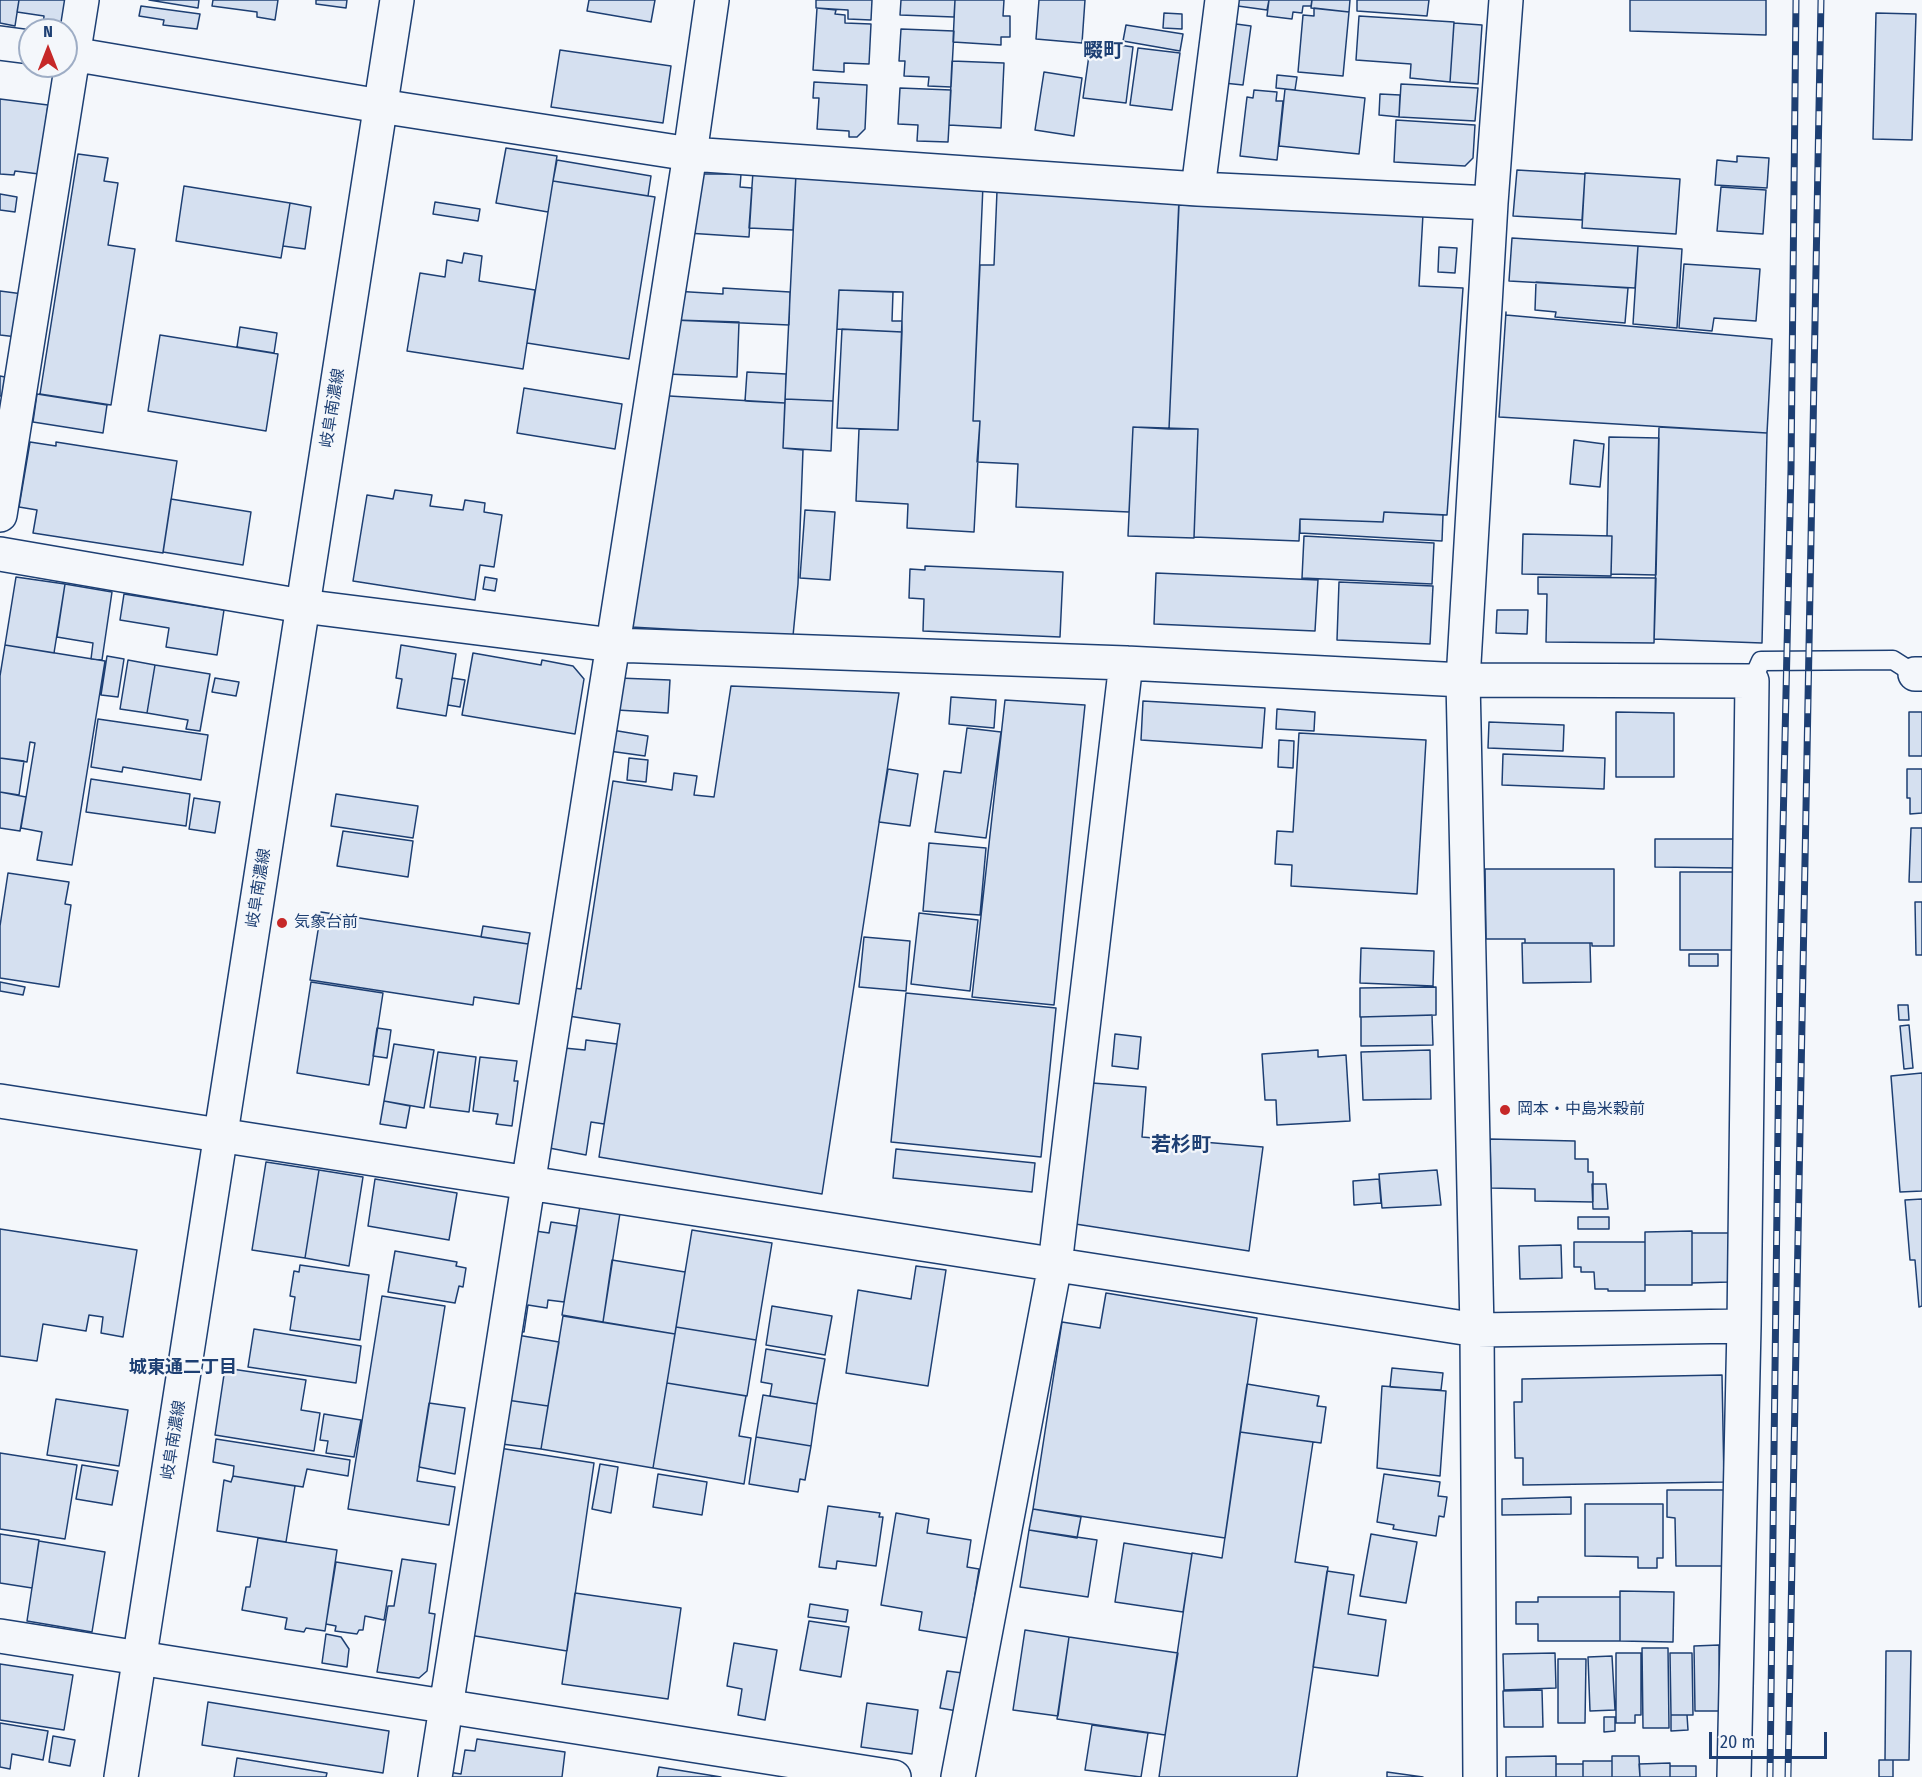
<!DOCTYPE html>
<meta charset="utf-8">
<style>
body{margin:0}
#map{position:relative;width:1922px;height:1777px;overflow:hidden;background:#f4f7fb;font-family:"Fira Sans Condensed",sans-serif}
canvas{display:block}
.north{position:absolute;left:18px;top:18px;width:60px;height:60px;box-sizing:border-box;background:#f4f7fb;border:2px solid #9eadc5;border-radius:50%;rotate:0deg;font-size:16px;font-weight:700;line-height:24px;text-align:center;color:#1d3f73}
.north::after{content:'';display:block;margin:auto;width:21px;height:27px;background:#c62828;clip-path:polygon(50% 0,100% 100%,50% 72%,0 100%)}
.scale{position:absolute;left:1709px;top:1732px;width:118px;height:27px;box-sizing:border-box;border:3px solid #1d3f73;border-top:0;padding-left:8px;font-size:18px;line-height:21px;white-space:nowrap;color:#1d3f73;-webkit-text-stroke:4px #f4f7fb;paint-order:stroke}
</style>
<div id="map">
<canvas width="1922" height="1777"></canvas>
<div class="north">N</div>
<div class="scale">20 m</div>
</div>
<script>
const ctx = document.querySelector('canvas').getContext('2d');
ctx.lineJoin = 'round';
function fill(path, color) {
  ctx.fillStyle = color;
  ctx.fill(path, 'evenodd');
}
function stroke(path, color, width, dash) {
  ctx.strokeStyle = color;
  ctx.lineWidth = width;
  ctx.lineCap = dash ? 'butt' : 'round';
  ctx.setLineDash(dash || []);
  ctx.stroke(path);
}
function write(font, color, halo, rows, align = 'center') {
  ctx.font = font + ' "Fira Sans Condensed","Noto Sans JP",sans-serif';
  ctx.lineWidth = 4.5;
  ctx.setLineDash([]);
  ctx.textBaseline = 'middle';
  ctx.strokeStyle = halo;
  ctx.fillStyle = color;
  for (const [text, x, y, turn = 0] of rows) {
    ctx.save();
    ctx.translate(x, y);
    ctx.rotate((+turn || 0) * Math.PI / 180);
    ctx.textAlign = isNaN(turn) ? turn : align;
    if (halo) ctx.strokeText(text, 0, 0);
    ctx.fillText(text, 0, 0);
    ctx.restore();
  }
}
const building = new Path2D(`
 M0,0H19L15,26L0,23Z
 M19,0H70L67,20L55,29L43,26L44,16L17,12Z
 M149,0H199L198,8Z
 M213,0H278L275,20L257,17V12L212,6Z
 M316,0H347L346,8L316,4Z
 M589,0H655L651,22L587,11Z
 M816,0H872L871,20L848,19V10L816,8Z
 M901,0H955L954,17L900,15Z
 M955,0H1004L1003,16H1010V37H1001V45L953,42Z
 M1039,0H1085L1082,43L1036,39Z
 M1224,0H1269L1267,10L1223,4Z
 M1269,0H1312L1311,6H1303L1302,13L1293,12L1292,19L1267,16Z
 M1312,0H1350L1349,12L1311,8Z
 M1357,0H1429L1427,16L1357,11Z
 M1630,0H1766V35L1630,31Z
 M141,6L200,14L197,29L163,25L164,20L139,16Z
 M817,8L836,10L835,14L845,15V23L871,24L869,64L844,63V72L813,70Z
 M1314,8L1349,12L1343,76L1298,72L1303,15L1314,16Z
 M1164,13L1182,14V29L1163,28Z
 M1876,13L1916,14L1912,140L1873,139Z
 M1359,16L1454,22L1450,82L1410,78L1411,64L1356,60Z
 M1221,22L1251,26L1243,85L1214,82Z
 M1454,23L1482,25L1478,84L1450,82Z
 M1126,25L1183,34L1180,51L1123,41Z
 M901,29L954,31L951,87L928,86L929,77L904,76L905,61H899Z
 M1091,41L1133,47L1126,103L1083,98Z
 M1138,48L1180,53L1172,110L1130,105Z
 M560,50L671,66L663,123L551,107Z
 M952,61L1004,63L1001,128L949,125Z
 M1044,72L1082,78L1074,136L1035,130Z
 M1277,75L1297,77L1295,90L1276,88Z
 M814,82L867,85L865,129L857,137H849V131L817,129L819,98H813Z
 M1401,84L1478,88L1475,121L1399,117Z
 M900,88L951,90L948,142L917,141L918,125L898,124Z
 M1285,89L1365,98L1359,154L1279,146Z
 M1254,90L1277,92L1276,101H1283L1277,160L1240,156L1247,97L1253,98Z
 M1380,94L1400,95L1399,117L1379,115Z
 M0,99L48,105L39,174L15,171L14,175L0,174Z
 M1396,120L1475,125L1473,158L1465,166L1394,162Z
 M506,148L557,156L548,212L496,203Z
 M78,154L108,158L104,181L118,183L108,245L135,249L111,405L40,394Z
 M1737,156L1769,158L1767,188L1715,185L1717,160L1737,162Z
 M557,160L651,176L648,196L553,181Z
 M1517,170L1585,174L1582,220L1513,216Z
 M753,172L796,174L793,230L749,228Z
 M1585,173L1680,179L1676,234L1582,228Z
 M697,174H741L740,187L752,188L749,237L687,233Z
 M796,174L983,185L973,421H980L974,532L907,528L908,504L856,501L859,429L898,430L903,292L839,290L833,401L785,399Z
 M553,181L655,197L629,359L527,343Z
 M184,186L290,203L281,258L176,241Z
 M1721,187L1766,190L1763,234L1717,231Z
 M997,191L1179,199L1169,429L1133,427L1129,512L1016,507L1018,464L977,462L980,421H973L980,265H994Z
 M0,194L17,197L15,212L0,210Z
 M435,202L480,209L478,221L433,214Z
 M290,203L311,207L305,249L283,246Z
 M1179,205L1423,214L1419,286L1463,288L1447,515L1384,512L1383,522L1300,519L1299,541L1194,537L1198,429H1169Z
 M1512,238L1638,246L1635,288L1509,281Z
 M1638,246L1682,249L1677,328L1633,324Z
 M1439,247L1457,248L1455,273L1438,272Z
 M464,253L482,256L479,281L535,290L523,369L407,351L420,273L445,277L447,260L462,263Z
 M1684,264L1760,269L1756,321L1714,318L1712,331L1679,328Z
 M1536,282L1628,288L1625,323L1555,317L1556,312L1535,310Z
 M723,288L790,292L789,325L673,320L674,291L723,294Z
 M839,290L893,292L892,321H902V332L837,329Z
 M0,291L23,294L17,337L0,335Z
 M1506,312V315L1772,339L1767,433L1499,417Z
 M675,320L739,322L737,377L667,374Z
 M240,327L277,333L274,353L237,347Z
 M842,329L902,332L898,430L837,428Z
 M160,335L278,354L266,431L148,411Z
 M747,372L786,374L785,403L745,401Z
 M0,376L5,377L2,396H0Z
 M524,388L622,404L615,449L517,433Z
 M37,394L107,405L103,433L33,422Z
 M653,395L785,403L783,448L803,450L798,584L793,636L631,627Z
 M785,399L833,401L831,451L783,448Z
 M1133,427L1198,429L1194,538L1128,536Z
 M1659,427L1767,433L1762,643L1654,639Z
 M1609,437L1659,438L1656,575L1611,574L1612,536H1607Z
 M1574,440L1604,444L1600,487L1570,484Z
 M30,442L56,446V442L177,461L163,553L33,533L37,510L19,507Z
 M395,490L432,495L430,506L463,510L465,500L485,503L484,512L502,515L494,567L480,565L475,600L353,581L367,495L393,499Z
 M171,499L251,512L243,565L163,552Z
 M805,510L835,512L830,580L800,578Z
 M1384,512L1443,515L1442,541L1300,533V519L1383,522Z
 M1523,534L1612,536L1611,576L1522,574Z
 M1304,536L1434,543L1432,584L1302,578Z
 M925,566L1063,572L1060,637L923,631L924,599L909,598L910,569L925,570Z
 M1156,573L1318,580L1315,631L1154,624Z
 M16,577L65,584L54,653L5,645Z
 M485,577L497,579L495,591L483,589Z
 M1538,577L1656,578L1654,643L1546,642L1547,594H1538Z
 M1339,582L1433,586L1430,644L1337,640Z
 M65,584L112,592L102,660L91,659L93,643L57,637Z
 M124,594L224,610L217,655L166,647L169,628L120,620Z
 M1497,610H1528L1527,634L1496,633Z
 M5,645L105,661L72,865L37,860L42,832L21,828L35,743L30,742L27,762L0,758V676Z
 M401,645L456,654L446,716L397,708L402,679L396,678Z
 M473,653L541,665L542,660L573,666L584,679L575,734L462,715Z
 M107,656L124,659L118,697L101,695Z
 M128,660L155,665L147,713L120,709Z
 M155,665L210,674L200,731L186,729L188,720L147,713Z
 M215,678L239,682L236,696L212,692Z
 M452,678L465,680L460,707L448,705Z
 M619,678L670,680L668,713L617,710Z
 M731,686L899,693L822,1194L599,1157L620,1024L562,1015L566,987L581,989L613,781L672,790L674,773L697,776L694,795L714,797Z
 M951,697L996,700L994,728L949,724Z
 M1005,700L1085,705L1054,1005L972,997Z
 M1143,701L1265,708L1262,748L1141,740Z
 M1277,709L1315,712L1314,731L1276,729Z
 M1616,712L1674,713V777H1616Z
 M1909,712H1922V756H1909Z
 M98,719L208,735L201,780L123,767L122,772L91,767Z
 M1489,722L1564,725L1563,751L1488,748Z
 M967,728L1001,732L986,838L935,832L944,771L961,773Z
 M612,730L648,736L645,756L609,751Z
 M1299,733L1426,740L1417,894L1291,886L1292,865L1275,864L1277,831L1293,832Z
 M1279,740L1294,741L1293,768L1278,767Z
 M1503,754L1605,758L1604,789L1502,785Z
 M0,758L24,761L19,795L0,792Z
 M629,758L648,760L646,782L627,780Z
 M888,769L918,774L910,826L879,822Z
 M1907,769H1922V813L1910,814V798H1907Z
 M91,779L190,794L186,826L86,812Z
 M0,792L26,797L20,831L0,828Z
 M336,794L418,806L413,838L331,826Z
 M194,798L220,802L215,833L189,829Z
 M1911,828H1922V882H1909Z
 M343,831L413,841L408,877L337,866Z
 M1655,839H1738V868L1655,867Z
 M929,843L986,848L980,915L923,911Z
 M1485,869H1614V946H1592V943H1525V939H1486Z
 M1680,872H1738L1737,950H1680Z
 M8,873L69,882L65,904L71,905L59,987L0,978V926Z
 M1915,902H1922V955H1916Z
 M321,912L528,944L519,1004L474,997L473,1005L310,980Z
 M919,913L978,920L970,991L911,984Z
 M483,926L530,933L528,944L481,937Z
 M864,937L910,941L906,991L859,987Z
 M1522,943H1590L1591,982L1523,983Z
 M1361,948L1434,951L1433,986L1360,983Z
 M1689,954H1718V966H1689Z
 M0,982L25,987L23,995L0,991Z
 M311,982L383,993L369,1085L297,1073Z
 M1436,987V1015L1360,1017V988Z
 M906,993L1056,1008L1041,1157L891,1142Z
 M1898,1005H1908L1909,1020H1899Z
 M1432,1015L1433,1045L1361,1046V1017Z
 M1909,1025L1913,1068L1904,1069L1900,1026Z
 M377,1028L391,1030L387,1058L373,1056Z
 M1115,1034L1141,1037L1138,1069L1112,1066Z
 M586,1040L617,1044L604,1124L591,1122L586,1155L544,1147L564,1048L585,1050Z
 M394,1044L434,1050L424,1108L384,1101Z
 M1318,1050V1057L1346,1055L1350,1121L1277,1125L1276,1100H1265L1262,1054Z
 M1430,1050L1431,1099L1363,1100L1361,1052Z
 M438,1052L476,1057L469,1112L430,1107Z
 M480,1057L517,1061L514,1081H518L512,1126L496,1124L498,1114L473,1111Z
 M1922,1073V1191L1900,1192L1891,1076Z
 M1092,1083L1146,1087L1142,1137L1263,1147L1249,1251L1069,1223Z
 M384,1101L410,1106L406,1128L380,1124Z
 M1490,1139L1575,1141V1159H1588V1172H1593V1202L1535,1201V1189L1491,1188Z
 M896,1149L1035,1163L1032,1192L893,1178Z
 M266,1162L319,1170L305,1258L252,1250Z
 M319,1170L363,1177L349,1266L305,1258Z
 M1437,1170L1441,1205L1382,1208L1379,1174Z
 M375,1179L457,1193L449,1240L368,1226Z
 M1379,1179L1381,1203L1354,1205L1353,1181Z
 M1592,1184H1606L1608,1209H1593Z
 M1922,1199V1306L1919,1307L1915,1260H1910L1905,1200Z
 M580,1206L620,1213L603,1322L562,1315Z
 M1578,1217H1609V1229H1578Z
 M551,1222L577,1226L564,1302L548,1300L547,1308L528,1305L524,1332L506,1329L522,1229L549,1233Z
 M0,1229L137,1250L123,1337L101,1333L103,1317L89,1315L86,1331L43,1324L37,1361L0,1356Z
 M692,1230L772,1243L756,1340L676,1327Z
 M1692,1231V1285H1645V1232Z
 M1692,1233H1731L1730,1282L1692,1283Z
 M1574,1242H1645V1291H1608V1289H1595L1594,1272H1581V1267H1574Z
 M1561,1245L1562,1278L1520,1279L1519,1246Z
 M395,1251L457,1262L456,1266L466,1268L463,1287L459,1286L455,1303L388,1292Z
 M612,1260L685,1272L675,1334L603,1322Z
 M300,1265L369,1275L360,1340L290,1330L295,1297L290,1296L294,1271L299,1272Z
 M916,1266L946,1270L928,1386L846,1373L858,1290L911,1299Z
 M1106,1293L1257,1318L1225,1538L1033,1509L1062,1322L1100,1328Z
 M382,1296L445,1306L417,1481L455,1487L449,1525L348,1509Z
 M772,1306L832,1316L825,1355L766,1345Z
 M563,1316L675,1334L653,1468L541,1449Z
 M676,1327L756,1340L747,1396L667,1383Z
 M254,1329L361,1346L356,1383L248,1367Z
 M517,1335L559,1342L548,1406L500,1399Z
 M766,1349L825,1359L817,1404L770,1396L772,1384L761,1382Z
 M225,1368L306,1380L301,1410L320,1413L314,1451L215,1435Z
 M1392,1368L1443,1373L1441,1390L1390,1387Z
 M1722,1375L1724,1482L1523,1485V1458H1515L1514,1402H1522V1379Z
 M667,1383L746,1396L739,1436L751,1438L744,1484L653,1468Z
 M1247,1384L1319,1396L1317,1406L1326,1407L1321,1443L1240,1432Z
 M1382,1386L1446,1391L1440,1476L1377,1468Z
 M763,1395L817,1404L811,1446L756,1437Z
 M56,1399L128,1410L119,1466L47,1455Z
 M500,1399L548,1406L541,1449L494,1443Z
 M429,1403L465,1408L455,1474L419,1467Z
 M324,1414L361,1420L354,1457L326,1453L328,1441L320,1440Z
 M1240,1432L1313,1442L1295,1562L1328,1567L1297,1777H1159L1192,1553L1222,1558Z
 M756,1437L811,1446L805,1480L800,1479L798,1492L749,1484Z
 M216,1439L350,1460L348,1476L307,1469L303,1487L233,1476L234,1466L213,1462Z
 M493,1447L594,1463L567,1651L463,1634Z
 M0,1453L77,1465L65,1539L0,1529Z
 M600,1464L618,1467L611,1513L592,1509Z
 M82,1465L118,1471L112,1505L76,1499Z
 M658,1474L707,1482L702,1515L653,1507Z
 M1384,1474L1440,1482L1438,1496L1447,1497L1444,1517L1439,1516L1436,1536L1393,1529L1394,1525L1377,1522Z
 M233,1476L295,1486L286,1542L217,1531L224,1480L231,1482Z
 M1667,1490H1725L1724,1566H1676L1675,1518L1667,1517Z
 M1571,1497V1514L1502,1515V1499Z
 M1585,1504H1663V1558H1657V1568H1638V1557L1585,1556Z
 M828,1506L880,1513L879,1517H883L876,1566L837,1561L836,1569L819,1567Z
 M1033,1509L1081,1517L1077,1538L1029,1530Z
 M896,1513L929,1519L927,1533L971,1540L967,1567L979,1569L968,1638L919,1630L922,1612L881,1605Z
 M1029,1530L1097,1540L1088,1597L1020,1587Z
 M0,1534L39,1540L32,1588L0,1583Z
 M1371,1534L1417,1542L1406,1603L1360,1596Z
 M258,1538L337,1550L325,1631L306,1628L304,1632L285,1629L287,1618L242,1610L246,1587H250Z
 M39,1541L105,1552L92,1632L27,1621Z
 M1124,1543L1192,1554L1183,1612L1115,1602Z
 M402,1559L436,1564L429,1613L435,1614L427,1671L419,1678L377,1672L388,1606H394Z
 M336,1562L392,1571L384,1620L365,1616L363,1630H359L357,1634L335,1631L336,1626L326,1624Z
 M1327,1571L1354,1575L1348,1614L1386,1620L1378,1676L1313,1667Z
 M1620,1591L1674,1592L1673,1642L1620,1641Z
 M575,1593L681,1608L668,1699L562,1684Z
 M1538,1597H1620V1641H1538V1624H1516V1602H1538Z
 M810,1604L848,1610L846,1622L808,1617Z
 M809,1621L849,1627L841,1677L800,1670Z
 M1025,1630L1069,1637L1058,1716L1013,1710Z
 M326,1634L341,1637L349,1649L347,1667L322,1663Z
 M1069,1637L1178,1653L1165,1735L1057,1719Z
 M734,1643L777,1650L765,1720L738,1715L742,1689L727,1686Z
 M1719,1645L1720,1711H1695L1694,1646Z
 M1642,1648H1668L1669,1728H1643Z
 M1886,1651H1911L1909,1760H1885Z
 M1555,1653L1556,1688L1504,1690L1503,1654Z
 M1616,1653H1641V1715H1635V1723H1616Z
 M1670,1653H1692L1693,1715H1671Z
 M1612,1656L1615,1710L1590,1711L1588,1657Z
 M1558,1659H1586L1585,1723H1558Z
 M0,1664L73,1675L64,1730L0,1720Z
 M947,1671L963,1673L957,1711L940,1708Z
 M1542,1690L1543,1727H1504L1503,1691Z
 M208,1702L389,1731L383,1773L202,1745Z
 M867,1703L918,1710L912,1754L861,1747Z
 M1671,1715H1687L1688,1730L1671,1731Z
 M1604,1717H1615V1731L1604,1732Z
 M0,1723L48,1731L43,1760L12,1754L10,1769L0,1767Z
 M1092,1725L1148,1733L1141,1777L1085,1770Z
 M53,1736L75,1740L70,1766L49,1762Z
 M477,1739L565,1752L562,1777H447L448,1772L461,1774L465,1750L475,1751Z
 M1556,1756V1777H1506V1757Z
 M1612,1756H1639L1640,1777H1612Z
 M237,1758L327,1773L326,1777H234Z
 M1879,1760H1893V1777H1879Z
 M1583,1761H1612V1777H1583Z
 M1670,1763V1777H1640L1639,1764Z
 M1556,1764H1583V1777H1556Z
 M1670,1766H1696V1777H1670Z
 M659,1767L721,1777H657Z
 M1387,1772L1423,1777H1387Z`);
fill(building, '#d5e0f0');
stroke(building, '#1d3f73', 1.5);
const service = new Path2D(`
 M1752,681L1761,661L1893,660L1915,674`);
const minor = new Path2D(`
 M0,43L30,47
 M66,53L380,106L690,154L1198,189L1491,203
 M1198,189L1222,0
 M0,515L82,0
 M0,554L302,606L613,645L1126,663L1463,680L1752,681L1744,1326L1734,1777
 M1915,674H1922
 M0,1101L1477,1330L1744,1326
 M0,1636L894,1777
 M435,1777L690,154L712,0
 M958,1777L1055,1265L1126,663
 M1480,1777L1477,1330L1463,680L1491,203L1506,0`);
const primary = new Path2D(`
 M121,1777L397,0`);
stroke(service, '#1d3f73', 21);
stroke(minor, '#1d3f73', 36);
stroke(primary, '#1d3f73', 36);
stroke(service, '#f4f7fb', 18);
stroke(minor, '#f4f7fb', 33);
stroke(primary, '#f4f7fb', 33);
const rail = new Path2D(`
 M1770,1777L1780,962L1791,469L1796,0
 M1788,1777L1821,0`);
stroke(rail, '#1d3f73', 7);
stroke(rail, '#f4f7fb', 4.5, [14]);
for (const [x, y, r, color] of [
 [282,923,6,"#c62828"],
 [1505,1110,6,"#c62828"]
]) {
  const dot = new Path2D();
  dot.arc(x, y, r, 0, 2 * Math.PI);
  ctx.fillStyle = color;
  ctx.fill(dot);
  stroke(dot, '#f4f7fb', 2);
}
write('16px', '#1d3f73', '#f4f7fb', [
 ["岐阜南濃線",333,408,-81],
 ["岐阜南濃線",259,888,-81],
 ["岐阜南濃線",174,1440,-81]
]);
write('16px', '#1d3f73', '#f4f7fb', [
 ["気象台前",294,923],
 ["岡本・中島米穀前",1517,1110]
], 'left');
write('bold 18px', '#1d3f73', '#f4f7fb', [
 ["城東通二丁目",183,1368]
]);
write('bold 20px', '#1d3f73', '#f4f7fb', [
 ["畷町",1103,51],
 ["若杉町",1181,1145]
]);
</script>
